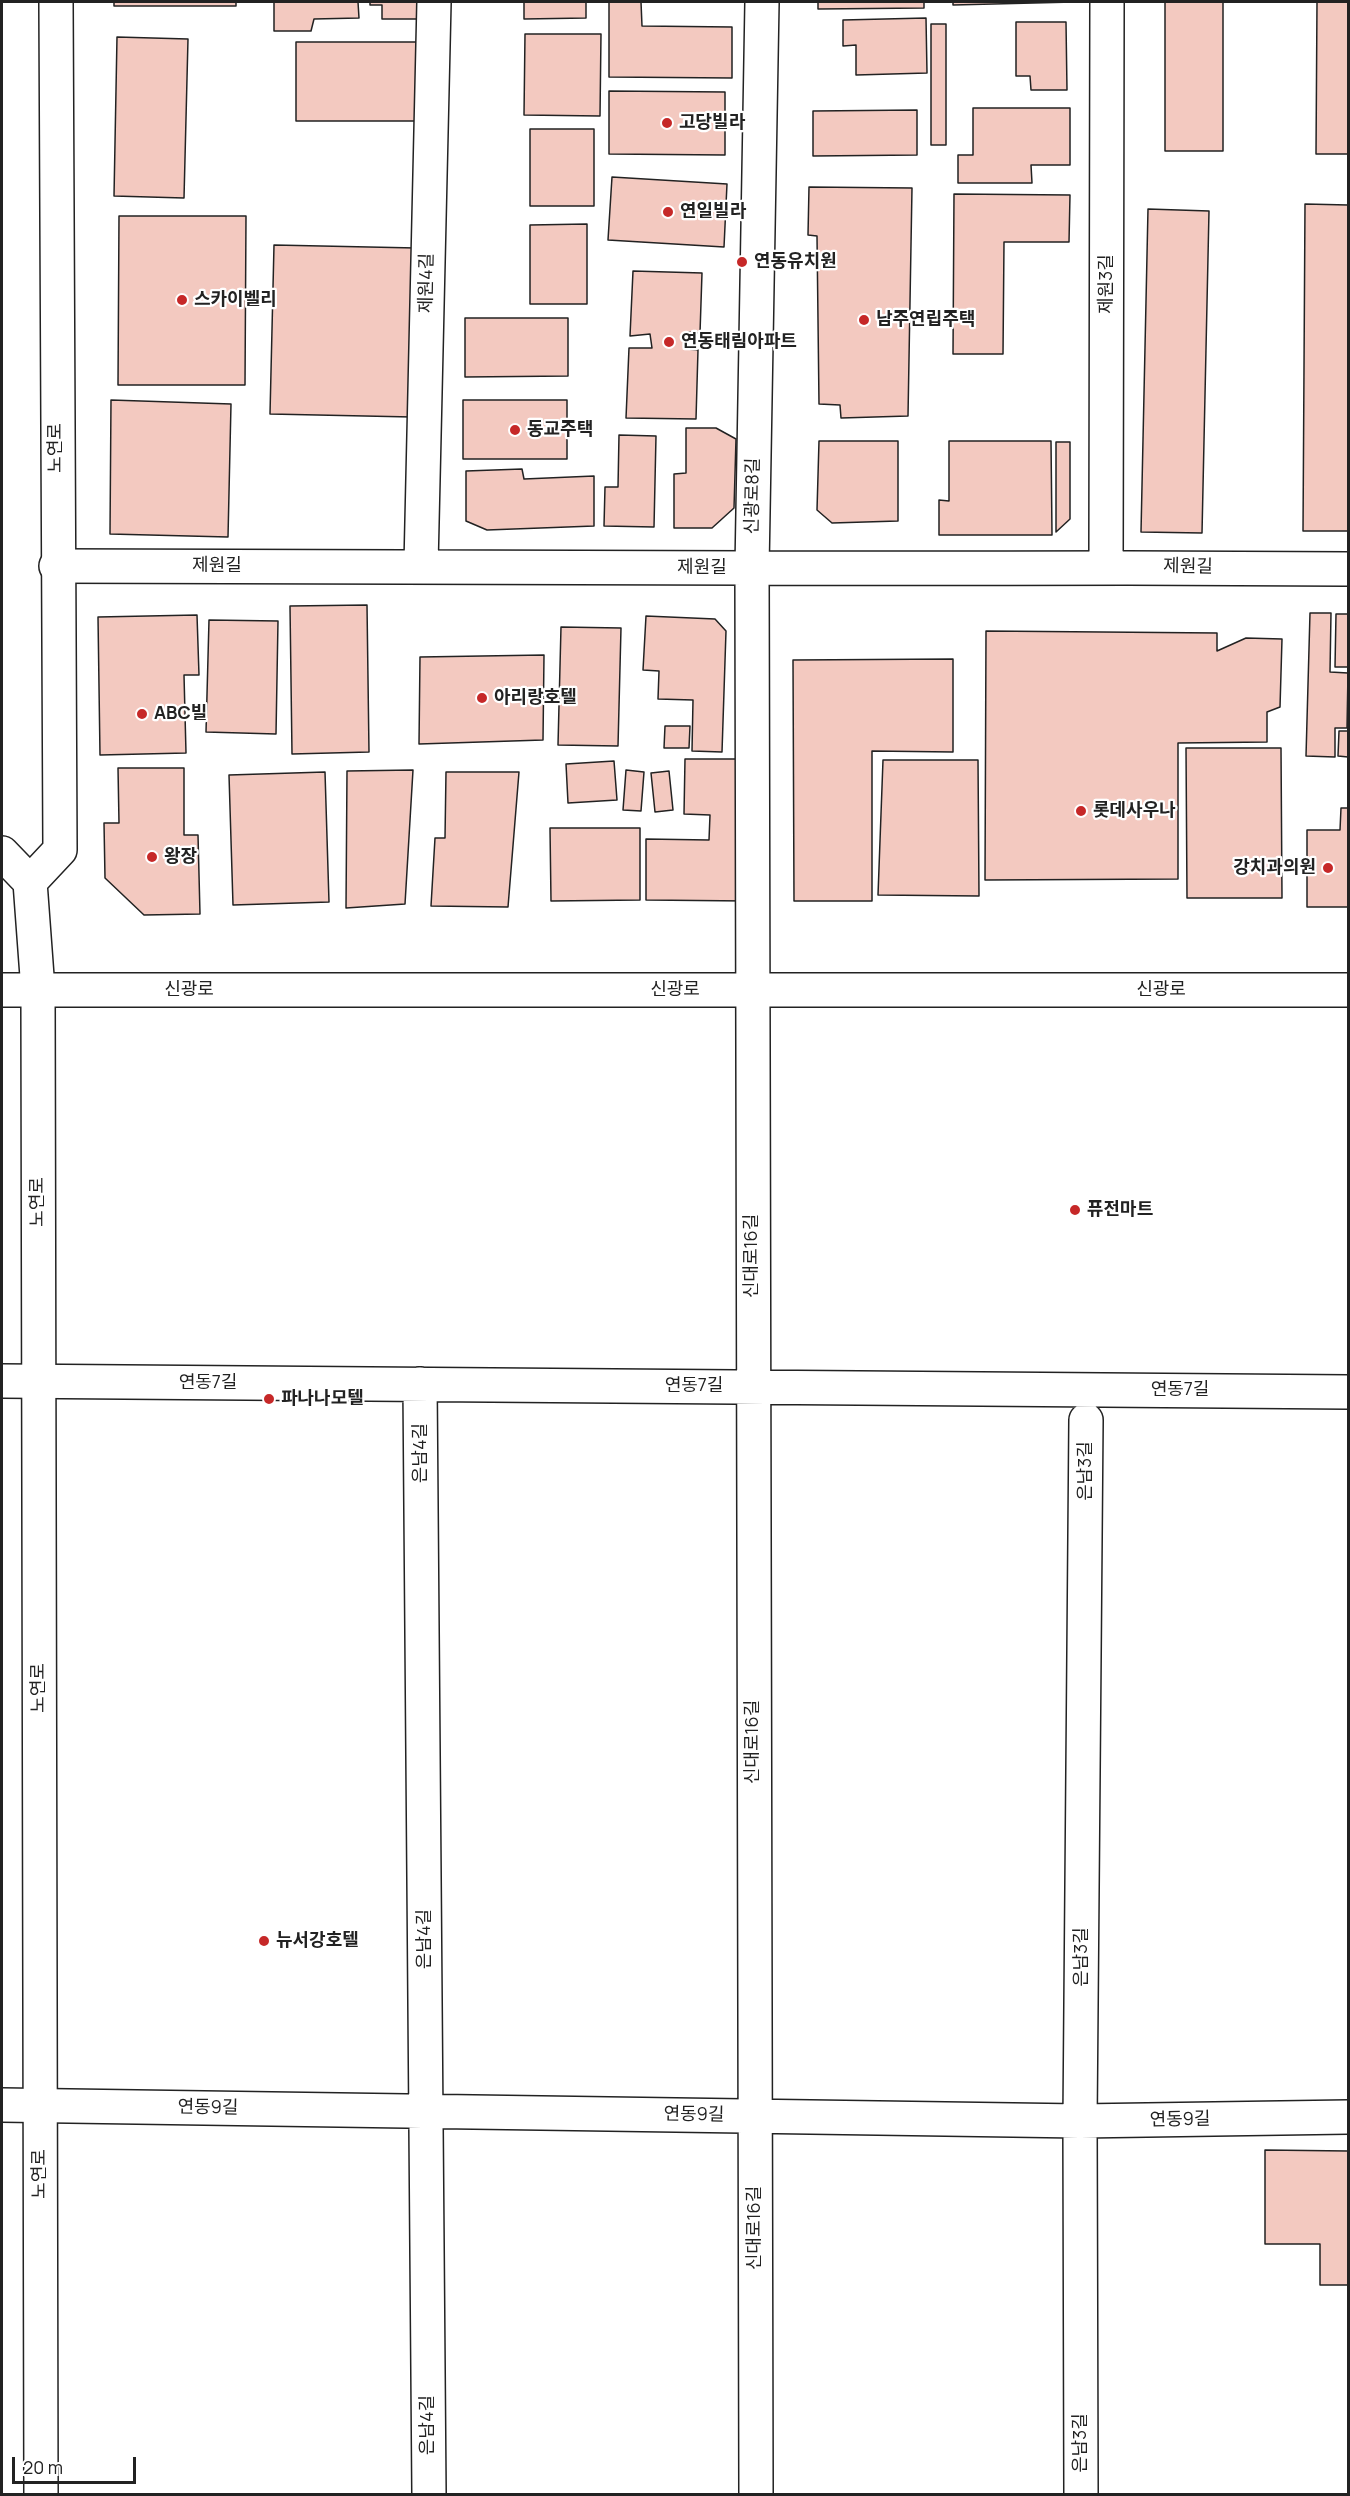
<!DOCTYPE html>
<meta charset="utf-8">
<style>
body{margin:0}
#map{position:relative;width:1350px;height:2496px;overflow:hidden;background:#fff;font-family:Manrope,sans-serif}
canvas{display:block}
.frame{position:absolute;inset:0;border:3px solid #222;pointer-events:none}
.scale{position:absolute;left:12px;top:2457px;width:124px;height:27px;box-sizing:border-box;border:3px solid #222;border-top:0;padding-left:8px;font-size:18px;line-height:21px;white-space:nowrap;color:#222;-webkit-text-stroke:4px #fff;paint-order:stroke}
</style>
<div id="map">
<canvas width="1350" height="2496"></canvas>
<div class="frame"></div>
<div class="scale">20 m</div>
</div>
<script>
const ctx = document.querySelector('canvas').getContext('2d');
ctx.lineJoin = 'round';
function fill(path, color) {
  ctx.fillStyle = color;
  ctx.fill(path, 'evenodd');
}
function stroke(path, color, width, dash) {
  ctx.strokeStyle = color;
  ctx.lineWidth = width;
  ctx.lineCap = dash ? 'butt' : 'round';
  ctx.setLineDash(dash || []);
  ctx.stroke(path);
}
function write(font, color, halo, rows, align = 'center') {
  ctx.font = font + ' Manrope,"Noto Sans KR",sans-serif';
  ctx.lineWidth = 4.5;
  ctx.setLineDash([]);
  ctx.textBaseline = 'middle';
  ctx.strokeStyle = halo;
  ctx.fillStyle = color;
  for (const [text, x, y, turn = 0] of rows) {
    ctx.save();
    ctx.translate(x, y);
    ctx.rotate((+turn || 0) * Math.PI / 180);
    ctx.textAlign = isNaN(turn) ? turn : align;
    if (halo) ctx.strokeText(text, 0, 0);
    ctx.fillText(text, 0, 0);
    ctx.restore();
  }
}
const building = new Path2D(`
 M114,2H236V6H114Z
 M274,2H358L359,18L314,19L311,31H274Z
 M370,2H421V19H382V5H370Z
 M524,2H586V18L524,19Z
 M609,2H641L642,26L732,27V78L609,77Z
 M818,2H924V8L818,9Z
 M953,2H1074L953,5Z
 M1165,2H1223V151H1165Z
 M1317,2H1348V154H1316Z
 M926,18L927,73L856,75V45L843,46V20Z
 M1016,22H1066L1067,90H1031L1030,76H1016Z
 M931,24H946V145H931Z
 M525,34H601L600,116L524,115Z
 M117,37L188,39L184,198L114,196Z
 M296,42H423V121H296Z
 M609,91L725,92V155L609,154Z
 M973,108H1070V165H1031L1032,183H958V155H973Z
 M917,110V155L813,156V111Z
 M530,129H594V206H530Z
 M612,177L727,184L724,247L608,240Z
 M809,187L912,188L908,416L841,418L840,405L819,404L817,236L808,235Z
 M954,194L1070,195L1069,242H1004L1003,354H953Z
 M1305,204L1348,205V531H1303Z
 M1148,209L1209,211L1202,533L1141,532Z
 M119,216H246L245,385H118Z
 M587,224V304H530V225Z
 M274,245L416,248L412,417L270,414Z
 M633,271L702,273L700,333L688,332L687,349L698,350L696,419L626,418L629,348H652L650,334L630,336Z
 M465,318H568V376L465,377Z
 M111,400L231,404L228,537L110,534Z
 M463,400H567V459H463Z
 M686,428H716L736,439L734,508L712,528H674V474L686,473Z
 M619,435L656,436L654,527L604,526L605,487H618Z
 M819,441H898V521L832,523L817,510Z
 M949,441H1051L1052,535H939V500L949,501Z
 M1056,442H1070V519L1056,532Z
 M522,469L524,479L594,476V526L487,530L466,521V471Z
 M367,605L369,752L292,754L290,606Z
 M1310,613H1331L1330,672L1348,673L1347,728H1335V757L1306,756Z
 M1336,614H1348V667H1335Z
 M197,615L199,675H184L186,753L100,755L98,617Z
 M646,616L715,619L726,631L722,752L692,751L693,700L658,699L659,671L643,670Z
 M209,620L278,621L276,734L206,732Z
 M561,627L621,628L618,746L558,745Z
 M986,631L1217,633V651L1246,638L1282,639L1280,707L1267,712V742L1178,743V879L985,880Z
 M544,655L543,740L419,744L420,657Z
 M953,659V752L872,751V901H794L793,660Z
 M665,726H690L689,748H664Z
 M1339,731H1348V757L1338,756Z
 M1186,748H1281L1282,898H1187Z
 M685,759H748L747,901L646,900V839L709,840L710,815L684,814Z
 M883,760H978L979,896L878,895Z
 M614,761L617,800L568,803L566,764Z
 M118,768H184V835H198L200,914L144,915L105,878L104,823H119Z
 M413,770L405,904L346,908L347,771Z
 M626,770L644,772L641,811L623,810Z
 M669,771L673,810L655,812L651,773Z
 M325,772L329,902L233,905L229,775Z
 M446,772H519L508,907L431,906L435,838H445Z
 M1341,808H1348V907H1307V830H1340Z
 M550,828H640V900L551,901Z
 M1265,2150L1348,2151V2285H1320V2244H1265Z`);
fill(building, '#f3c9c0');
stroke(building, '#222', 1.5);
const street = new Path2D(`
 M421,565L434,2
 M56,566C288,566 520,568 751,568C950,569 1149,567 1348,569
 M1106,566L1107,2
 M2,1381L1348,1392
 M420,1384L429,2494
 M2,2105L1080,2121L1348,2117
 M756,2494L752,568L762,2
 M1081,2494L1080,2121L1086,1420`);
const secondary = new Path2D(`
 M2,853L30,882L38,990L41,2494
 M30,882L60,850L56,2
 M2,990H1348`);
stroke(street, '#222', 36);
stroke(secondary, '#222', 36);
stroke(street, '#fff', 33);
stroke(secondary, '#fff', 33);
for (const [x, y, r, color] of [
 [667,123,6,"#c62828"],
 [668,212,6,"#c62828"],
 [742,262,6,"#c62828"],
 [182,300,6,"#c62828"],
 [864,320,6,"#c62828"],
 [669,342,6,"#c62828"],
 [515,430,6,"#c62828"],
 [482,698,6,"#c62828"],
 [142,714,6,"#c62828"],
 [1081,811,6,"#c62828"],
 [152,857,6,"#c62828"],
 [1328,868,6,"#c62828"],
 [1075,1210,6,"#c62828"],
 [269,1399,6,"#c62828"],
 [264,1941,6,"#c62828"]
]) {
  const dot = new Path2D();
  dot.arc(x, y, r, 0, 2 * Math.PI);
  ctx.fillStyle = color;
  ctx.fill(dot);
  stroke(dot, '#fff', 2);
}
write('bold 18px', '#222', '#fff', [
 ["고당빌라",679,123],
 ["연일빌라",680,212],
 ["연동유치원",754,262],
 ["스카이벨리",194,300],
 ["남주연립주택",876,320],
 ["연동태림아파트",681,342],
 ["동교주택",527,430],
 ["아리랑호텔",494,698],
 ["ABC빌",154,714],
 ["롯데사우나",1093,811],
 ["왕장",164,857],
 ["강치과의원",1316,868,"right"],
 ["퓨전마트",1087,1210],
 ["파나나모텔",281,1399],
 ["뉴서강호텔",276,1941]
], 'left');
write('18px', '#222', '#fff', [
 ["제원4길",427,283,-89],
 ["제원3길",1107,284,-90],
 ["노연로",56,448,-90],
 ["신광로8길",753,496,-89],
 ["제원길",217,566],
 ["제원길",1188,567,1],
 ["제원길",702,568],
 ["신광로",189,990],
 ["신광로",675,990],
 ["신광로",1161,990],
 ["노연로",38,1202,-90],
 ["신대로16길",752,1256,-90],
 ["연동7길",208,1383],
 ["연동7길",694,1386],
 ["연동7길",1180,1390],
 ["은남4길",421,1453,-90],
 ["은남3길",1086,1471,-90],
 ["노연로",39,1688,-90],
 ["신대로16길",753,1742,-90],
 ["은남4길",425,1939,-90],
 ["은남3길",1082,1957,-90],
 ["연동9길",208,2108,1],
 ["연동9길",694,2115,1],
 ["연동9길",1180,2120,-1],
 ["노연로",40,2174,-90],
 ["신대로16길",755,2228,-90],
 ["은남4길",428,2425,-90],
 ["은남3길",1081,2443,-90]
]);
</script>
